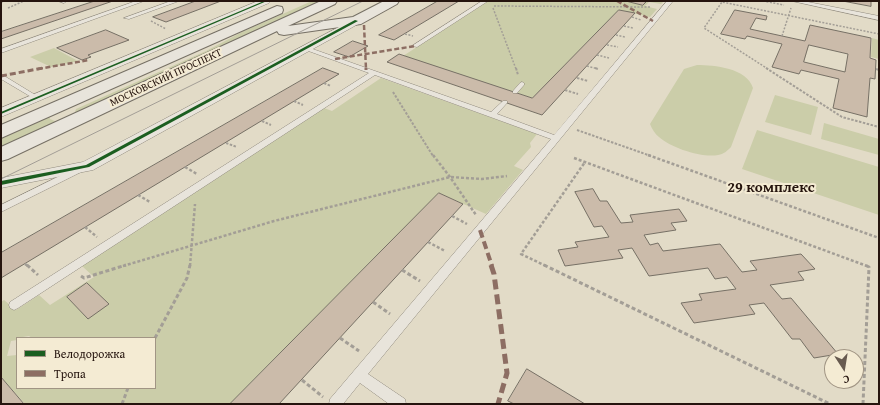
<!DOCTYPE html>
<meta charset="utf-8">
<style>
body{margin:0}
#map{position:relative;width:880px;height:405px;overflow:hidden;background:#e2dbc7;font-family:"Gentium Book Plus",serif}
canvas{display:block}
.frame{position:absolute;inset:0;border:2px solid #25140e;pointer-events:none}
.legend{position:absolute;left:16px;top:337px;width:140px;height:52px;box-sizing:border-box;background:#f4ebd3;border:1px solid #a19584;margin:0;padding:5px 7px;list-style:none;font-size:12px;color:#25140e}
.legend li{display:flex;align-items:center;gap:8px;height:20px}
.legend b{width:20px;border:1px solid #a19584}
.north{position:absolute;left:824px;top:349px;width:40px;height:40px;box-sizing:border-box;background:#f4ebd3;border:1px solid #a19584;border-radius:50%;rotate:168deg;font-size:11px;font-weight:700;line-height:16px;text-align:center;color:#25140e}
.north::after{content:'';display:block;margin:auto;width:14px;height:18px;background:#675a4f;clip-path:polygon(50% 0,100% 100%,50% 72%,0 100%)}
</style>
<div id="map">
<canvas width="880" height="405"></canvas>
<div class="frame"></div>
<ul class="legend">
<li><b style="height:5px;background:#1b5e20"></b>Велодорожка</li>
<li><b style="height:5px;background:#8d6e63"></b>Тропа</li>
</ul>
<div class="north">С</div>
</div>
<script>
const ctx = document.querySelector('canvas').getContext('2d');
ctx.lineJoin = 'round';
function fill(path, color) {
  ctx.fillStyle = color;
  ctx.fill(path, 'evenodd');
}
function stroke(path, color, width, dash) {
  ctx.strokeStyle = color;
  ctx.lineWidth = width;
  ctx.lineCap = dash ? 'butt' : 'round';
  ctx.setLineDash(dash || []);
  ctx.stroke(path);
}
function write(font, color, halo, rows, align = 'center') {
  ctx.font = font + ' "Gentium Book Plus",serif';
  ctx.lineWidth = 4;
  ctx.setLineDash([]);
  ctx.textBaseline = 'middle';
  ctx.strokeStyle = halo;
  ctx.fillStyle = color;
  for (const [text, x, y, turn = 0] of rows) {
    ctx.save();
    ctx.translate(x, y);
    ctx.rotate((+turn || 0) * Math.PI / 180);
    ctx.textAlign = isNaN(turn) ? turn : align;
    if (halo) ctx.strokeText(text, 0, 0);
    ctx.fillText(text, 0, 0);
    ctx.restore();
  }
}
fill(new Path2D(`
 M312,1H319L84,112H75L76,109L206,51L242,32Z
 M488,1H626L643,5L646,2L641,1H664L661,4L649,2L645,6L657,9L650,17L619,10L532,98L403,56Z
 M872,38L879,40V59L871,57Z
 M54,48L78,61L51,67L30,57Z
 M697,65C714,65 747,68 753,88L731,147C727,151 724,154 718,155C702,158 671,148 659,137C655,134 652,129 650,124L684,69Z
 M381,78L537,134L530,143L531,147L514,166L523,170L486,214L439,193L230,404H25L1,377V302L4,300L16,310L39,295L50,305L94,277L82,266L324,108L332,111ZM87,283L109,304L88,318L67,297ZM29,336L32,338H155V388H17V355L7,356L11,341L17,340V338Z
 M775,95L818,107L811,135L765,122Z
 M49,114L50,119L57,122L1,148V136Z
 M824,123L879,139V155L821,139Z
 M757,130L879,167V215L742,169Z`), '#cbcda9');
const building = new Path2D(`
 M95,1H113L1,39V32Z
 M196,1H221L166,22L153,17Z
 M438,1H459L394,40L379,35Z
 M626,1H641L646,2L643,5Z
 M843,1H871V6Z
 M619,10L635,13L542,115L387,62L399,54L532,98Z
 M735,10L767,16L766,20L756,18L750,29L805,41L810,25L871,38L870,58L876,60L875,79L870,78L867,117L833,108L839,79L801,70L799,74L772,67L782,44L747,36L745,39L721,34ZM809,45L848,54L845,72L804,62Z
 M106,30L129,40L88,55L91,57L82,60L57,48Z
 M353,41L368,46L349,57L334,52Z
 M323,68L339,74L1,278V253Z
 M593,189L600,201H607L621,223L633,222L630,215L679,209L687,221L671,223L676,230L644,235L650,245L658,243L663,251L720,244L742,272L757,270L750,261L801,254L815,269L798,272L804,280L770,285L782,299L791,298L838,354L814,358L800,339H792L764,303L749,305L755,314L694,323L681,303L702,300L699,294L736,289L727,277L715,279L708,268L649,276L632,248L618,250L623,258L565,266L558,250L578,247L575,242L609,237L602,226L594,227L575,192Z
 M439,193L463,204L279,404H230Z
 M87,283L109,304L88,319L67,297Z
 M527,369L585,404H514L508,401Z
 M1,377L24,404H1Z`);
fill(building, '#cbbbaa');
stroke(building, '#767065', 1);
const lane = new Path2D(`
 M58,1H67L64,3Z
 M136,1H144L1,53V49Z
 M171,1H179L129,19L124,18Z
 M482,1H488L417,47L412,46Z
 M667,1H673L368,374L405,399L406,404H389L360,383L343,404H329L330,399L551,139L375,75L18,308L14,310L10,308L9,305L10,302L369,73L303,49V47H307L491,112L503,101H507V103L497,114L554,135Z
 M792,1H803L879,16V20Z
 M1,74L37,96L38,97L37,98H33L1,79Z
 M522,82L524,83V85L517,93H513V91L520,83Z
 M80,166L84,169L83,171L1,212V205Z`);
const street = new Path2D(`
 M258,1H271L269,3L1,117V108Z
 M356,18L361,21L360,23L93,170L1,188V178L83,162Z`);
const secondary = new Path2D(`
 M321,1H337L335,4L288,26L353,17L384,1H399L397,4L361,24L284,35L279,34L277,31L8,159L1,161V147Z
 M277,6L282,7L283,10L282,13L1,138V125Z`);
stroke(lane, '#908a7e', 1);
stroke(street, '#908a7e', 1);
stroke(secondary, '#767065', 2);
stroke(new Path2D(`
 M763,1L784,5
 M1,2L5,1
 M494,6L651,7
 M8,8L24,1
 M493,8L516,69
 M632,17L641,20
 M151,21L166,29
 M624,26L633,28
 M405,34L413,36
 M616,35L625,37
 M782,36L791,8
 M607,45L618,47
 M597,55L609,58
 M587,66L598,69
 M768,69L704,28L722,2L879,34`), '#a39e96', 1.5, [2, 1.5]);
stroke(new Path2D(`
 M516,68L518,75
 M595,68L598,69
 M766,68L842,117L879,127
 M876,69L879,70
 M577,78L588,81
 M324,83L331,86
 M565,90L578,94
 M393,92L433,156
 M294,101L303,105
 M262,121L271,125
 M577,130L651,156
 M226,143L237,147`), '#a39e96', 2, [2.5, 1.5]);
stroke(new Path2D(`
 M433,155L450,177L476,215
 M648,155L879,238
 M574,158L867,266
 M185,167L197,174
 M138,195L150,202
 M452,216L467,224
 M85,227L97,237
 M428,242L445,251
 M25,264L28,266
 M123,266L274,221L450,177L482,179L507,176
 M190,266L195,204
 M546,266L521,254L585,162`), '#a39e96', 2.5, [3, 2]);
stroke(new Path2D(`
 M27,265L38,275
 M544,265L830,404
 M402,270L420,281
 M81,276L84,278L126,265
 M373,302L390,314
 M155,338L187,278L190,265
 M340,338L359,351
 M302,380L323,397
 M122,404L128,388
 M863,404L869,267L865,265`), '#a39e96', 3, [4, 2.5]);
fill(lane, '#e8e4db');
fill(street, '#e8e4db');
fill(secondary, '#e8e4db');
stroke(new Path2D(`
 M1,179L363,1`), '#a39e96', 1);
stroke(new Path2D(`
 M617,1L653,21
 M364,25L366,69
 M335,59L415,46
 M38,69L89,60`), '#8d6e63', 2.5, [5, 2.5]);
stroke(new Path2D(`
 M366,68V70
 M1,76L43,68`), '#8d6e63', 3, [6, 3]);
stroke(new Path2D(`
 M480,230L492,266`), '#8d6e63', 4, [8, 4]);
stroke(new Path2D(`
 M491,265L494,274L507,373L498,404`), '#8d6e63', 5, [10, 5]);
fill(new Path2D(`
 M264,1H267L1,114V112Z
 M355,20L358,21L89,167L1,185V181L86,165Z`), '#1b5e20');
write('11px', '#25140e', '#f4ebd3', [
 ["МОСКОВСКИЙ ПРОСПЕКТ",166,78,-25]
]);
write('bold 15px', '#25140e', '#f4ebd3', [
 ["29 комплекс",771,188]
]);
</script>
